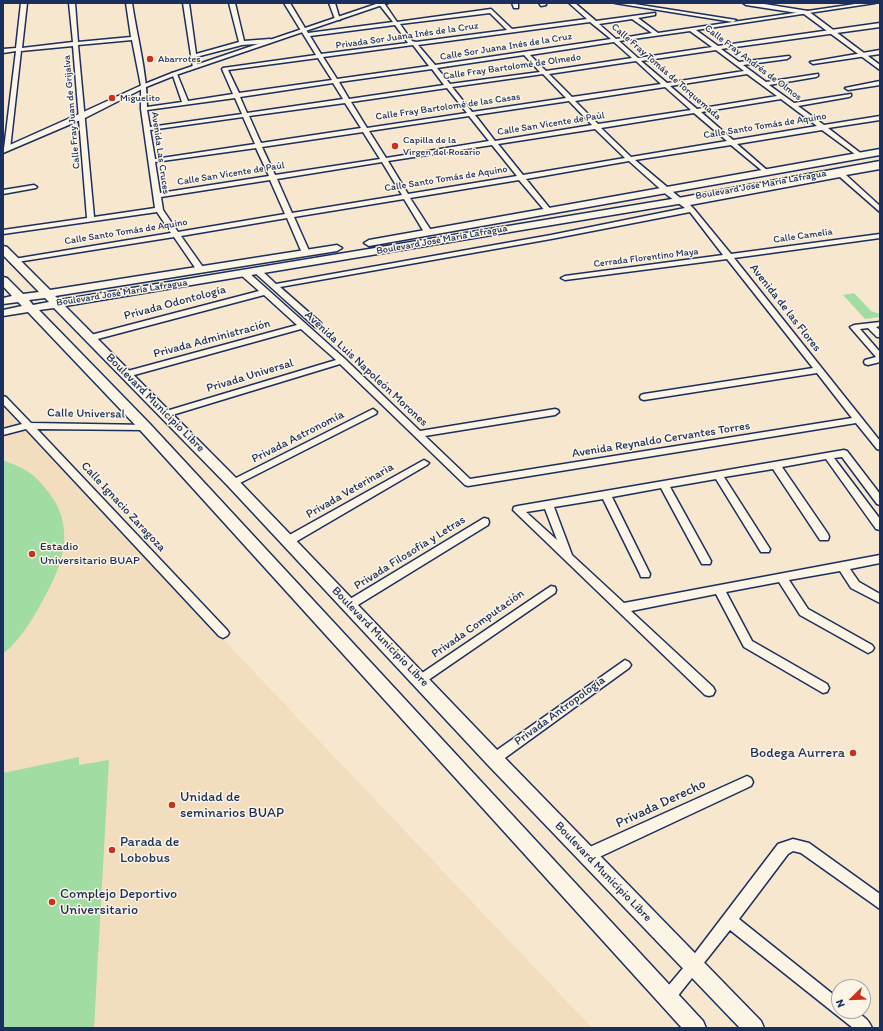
<!DOCTYPE html>
<meta charset="utf-8">
<style>
body{margin:0}
#map{position:relative;width:883px;height:1031px;overflow:hidden;background:#f7e7cf;font-family:Itim,sans-serif}
canvas{display:block}
.frame{position:absolute;inset:0;border:4px solid #1b2f5e;pointer-events:none}
.north{position:absolute;left:831px;top:979px;width:40px;height:40px;box-sizing:border-box;background:#fcf5e5;border:1px solid #a2a6af;border-radius:50%;rotate:247deg;font-size:11px;font-weight:700;line-height:16px;text-align:center;color:#1b2f5e}
.north::after{content:'';display:block;margin:auto;width:14px;height:18px;background:#c8321e;clip-path:polygon(50% 0,100% 100%,50% 72%,0 100%)}
</style>
<div id="map">
<canvas width="883" height="1031"></canvas>
<div class="frame"></div>
<div class="north">N</div>
</div>
<script>
const ctx = document.querySelector('canvas').getContext('2d');
ctx.lineJoin = 'round';
function fill(path, color) {
  ctx.fillStyle = color;
  ctx.fill(path, 'evenodd');
}
function stroke(path, color, width, dash) {
  ctx.strokeStyle = color;
  ctx.lineWidth = width;
  ctx.lineCap = dash ? 'butt' : 'round';
  ctx.setLineDash(dash || []);
  ctx.stroke(path);
}
function write(font, color, halo, rows, align = 'center') {
  ctx.font = font + ' Itim,sans-serif';
  ctx.lineWidth = 3;
  ctx.setLineDash([]);
  ctx.textBaseline = 'middle';
  ctx.strokeStyle = halo;
  ctx.fillStyle = color;
  for (const [text, x, y, turn = 0] of rows) {
    ctx.save();
    ctx.translate(x, y);
    ctx.rotate((+turn || 0) * Math.PI / 180);
    ctx.textAlign = isNaN(turn) ? turn : align;
    if (halo) ctx.strokeText(text, 0, 0);
    ctx.fillText(text, 0, 0);
    ctx.restore();
  }
}
fill(new Path2D(`
 M3,407L327,749L592,1028H3Z`), '#f3ddbf');
fill(new Path2D(`
 M854,293L871,311L880,314V317L865,319L843,295Z
 M3,460C12,464 22,467 30,473C36,477 41,483 45,488C76,523 65,561 44,598C33,619 21,639 3,654Z
 M79,757V765L109,760L94,1028H3V773Z`), '#a1dda3');
const minor = new Path2D(`
 M21,3H27L22,48L73,42L69,3H75L78,42L131,37L126,3H132C137,37 147,72 147,107L182,102L172,73L177,74L188,101L233,94L222,69L223,68L316,55L284,3H290L308,33L393,22L378,3H384L397,22L491,9L512,29L587,19L569,3H575L596,21L655,13V15L638,18L658,33L862,3H875L696,30L718,46L880,23V27L721,49L739,62L789,56L790,57L787,59L743,65L766,82L818,74V76L816,77L769,85L794,103L851,94V96L849,97L798,106L824,125L880,116V120L828,128L863,155V157H859L822,130L737,144L768,171V173L766,174L731,145L635,160L685,202L880,165V169L846,175L880,206V212L840,177L690,205L694,209L731,254L880,234V238L734,258L880,441V450L877,449L856,423L468,486L465,485L340,364L169,416H163L161,414L163,412L336,360L301,329L127,377L123,374L124,372L297,325L264,295L90,341L86,338L87,336L259,291L242,276V272H248L345,359L420,431L555,409L558,410L559,412L555,415L425,436L470,479L852,418L817,373L644,400L641,399L640,397L641,395L644,394L813,368L727,259L565,280L561,278L565,276L723,255L690,212L551,239L280,287L321,323V327H315L254,272L255,270H261L276,284L551,235L685,208L667,195L629,161L526,179L552,211L548,213L546,212L519,180L410,198L432,232L428,234L424,232L404,199L294,217L310,253L306,255L302,253L287,218L181,236L205,270L201,272H198L174,237L11,263V259H14L171,233L157,212L3,234V230L87,218L73,46L21,51L10,149L7,151L4,149L16,51L3,53V49L16,48ZM490,13L507,30L416,42L412,41L400,24ZM632,19L652,33L616,39L599,24ZM590,22L611,39L435,65L418,45ZM395,25L408,43L321,54L310,36ZM690,31L712,47L638,58L619,41ZM132,40L141,86V109L155,208L94,217L78,45ZM614,42L632,58L546,71L530,55ZM413,45L429,66L337,79L323,57ZM716,50L744,71L667,83L641,61ZM524,55L540,72L450,84L437,68ZM318,58L332,80L239,93L228,70ZM636,61L661,84L572,97L549,74ZM432,69L444,85L349,99L339,82ZM543,74L566,98L472,112L452,87ZM747,74L777,96L697,109L670,86ZM333,83L343,99L247,113L240,97ZM665,87L691,110L598,124L575,101ZM447,88L467,113L367,128L351,102ZM235,98L242,114L150,127L147,110ZM781,99L817,126L733,140L701,112ZM569,101L592,125L495,141L475,115ZM345,103L361,128L261,143L249,116ZM694,113L727,141L631,157L601,128ZM469,116L489,141L386,158L369,131ZM243,117L255,144L155,159L150,130ZM595,129L625,158L523,175L498,144ZM363,132L380,159L275,175L262,147ZM492,145L517,176L408,194L388,161ZM256,148L269,176L160,193L155,162ZM382,162L402,195L292,213L277,179ZM270,180L285,214L178,232L163,210L161,197Z
 M183,3H189L196,54L239,42L229,3H235L244,41L270,39L273,41L270,43L242,45L196,57L198,67L193,68Z
 M329,3H335L340,20L335,19Z
 M512,3H518V8H514Z
 M539,3H545L546,5L541,6Z
 M615,3H628L736,20L733,22Z
 M880,50V54L813,64L810,62Z
 M880,81V85L848,90L845,88Z
 M34,185L37,187L36,188L3,194V190Z
 M880,322V326L876,327L880,330V337H877L868,328L860,329L880,352V362L868,365L865,364L864,362L865,360L876,357L850,327L854,325Z
 M3,396L6,397L31,423L148,425L150,427L145,430L37,429L227,630L229,633L227,636L223,638L219,636L26,429L3,435V429L22,424L3,404Z
 M373,409L377,412L376,414L236,485H230L228,483L230,481Z
 M844,450L847,451L880,494V505L877,504L842,457L834,458L880,519V530L876,529L826,459L782,467L828,534L829,537L828,540H820L773,469L724,477L770,549L769,552H761L716,479L670,487L711,561L710,564H702L661,488L612,497L650,574L649,577H641L640,574L603,499L554,507L572,555L624,603L880,555V563L850,569L859,582L880,594V603L851,588L840,571L789,580L808,609L872,645L874,648L872,651L868,653L800,615L779,582L726,592L752,641L827,684L829,688L827,692L823,693L744,647L716,594L631,611L713,687L715,691L713,695L709,696L705,695L513,510L514,507L518,506ZM545,509L557,540L526,512Z
 M424,460L429,463L427,465L292,544H284L283,541L284,538Z
 M484,518L488,519L489,522L488,525L353,608L349,609L345,608L344,605L345,602Z
 M551,586L555,587L556,590L555,593L424,683L420,685L416,683L414,680L416,677Z
 M625,660L629,662L631,665L629,668L498,763L494,765L490,763L488,759L490,755Z
 M747,776L751,778L753,782L751,786L593,860L588,861L583,860L581,855L583,850Z
 M793,839L809,843L880,894V909L801,853L793,851L788,854L739,919L839,999V1011C853,1011 866,1013 872,1028H853L730,930L673,1002L668,1004L663,1002L661,997L663,992L689,961L778,844Z`);
const tertiary = new Path2D(`
 M379,3H388L176,75L146,87L85,118L3,153V148L79,114L142,85L172,73Z
 M743,3H758L808,11L880,65V70L804,14L746,5Z`);
const secondary = new Path2D(`
 M880,149V155L369,246L364,243L369,240Z
 M880,161V167L678,204L65,306L238,480L500,753L761,1021L764,1028H740L488,765L228,486L54,308L39,310L150,424L703,1021L706,1028H682L140,430L28,312L3,316V310L22,306L18,302L3,304V298L12,296L3,286V277L7,278L23,294L39,292L3,255V246L7,247L50,290L337,245L342,248L337,251L55,296L60,300L678,198ZM45,298L49,302L33,305L29,300Z`);
stroke(minor, '#1b2f5e', 3);
stroke(tertiary, '#1b2f5e', 3);
stroke(secondary, '#1b2f5e', 3);
fill(minor, '#fcf5e5');
fill(tertiary, '#fcf5e5');
fill(secondary, '#fcf5e5');
for (const [x, y, r, color] of [
 [150,59,4,"#c8321e"],
 [112,98,4,"#c8321e"],
 [395,146,4,"#c8321e"],
 [32,554,4,"#c8321e"],
 [853,753,4,"#c8321e"],
 [172,805,4,"#c8321e"],
 [112,850,4,"#c8321e"],
 [52,902,4,"#c8321e"]
]) {
  const dot = new Path2D();
  dot.arc(x, y, r, 0, 2 * Math.PI);
  ctx.fillStyle = color;
  ctx.fill(dot);
  stroke(dot, '#fcf5e5', 1.5);
}
write('10px', '#1b2f5e', '#fcf5e5', [
 ["Privada Sor Juana Inés de la Cruz",407,36,-8],
 ["Calle Sor Juana Inés de la Cruz",506,47,-9],
 ["Calle Fray Andrés de Olmos",753,63,37],
 ["Calle Fray Bartolomé de Olmedo",512,67,-8],
 ["Calle Fray Tomás de Torquemada",666,72,41],
 ["Calle Fray Bartolomé de las Casas",448,107,-8],
 ["Calle Fray Juan de Grijalva",72,112,-95],
 ["Calle San Vicente de Paúl",551,124,-9],
 ["Calle Santo Tomás de Aquino",765,126,-9],
 ["Avenida Las Cruces",160,153,82],
 ["Calle San Vicente de Paúl",231,174,-9],
 ["Calle Santo Tomás de Aquino",446,179,-9],
 ["Boulevard José María Lafragua",761,185,-10],
 ["Calle Santo Tomás de Aquino",126,232,-9],
 ["Calle Camelia",803,236,-8],
 ["Boulevard José María Lafragua",442,240,-10],
 ["Cerrada Florentino Maya",646,258,-7],
 ["Boulevard José María Lafragua",122,293,-9]
]);
write('10px', '#1b2f5e', '#fcf5e5', [
 ["Abarrotes",158,59],
 ["Miguelito",120,98],
 ["Capilla de la",403,140],
 ["Virgen del Rosario",403,152]
], 'left');
write('12px', '#1b2f5e', '#fcf5e5', [
 ["Privada Odontología",175,303,-15],
 ["Avenida de las Flores",785,308,52],
 ["Privada Administración",212,339,-15],
 ["Avenida Luis Napoleón Morones",366,369,43],
 ["Privada Universal",250,376,-17],
 ["Boulevard Municipio Libre",155,403,45],
 ["Calle Universal",86,414,1],
 ["Privada Astronomía",298,437,-27],
 ["Avenida Reynaldo Cervantes Torres",661,440,-9],
 ["Privada Veterinaria",350,491,-30],
 ["Calle Ignacio Zaragoza",123,507,47],
 ["Privada Filosofía y Letras",410,553,-32],
 ["Privada Computación",478,624,-35],
 ["Boulevard Municipio Libre",380,637,46],
 ["Privada Antropología",560,711,-36],
 ["Boulevard Municipio Libre",603,872,46]
]);
write('12px', '#1b2f5e', '#fcf5e5', [
 ["Estadio",40,547],
 ["Universitario BUAP",40,561]
], 'left');
write('14px', '#1b2f5e', '#fcf5e5', [
 ["Bodega Aurrera",845,753,"right"],
 ["Unidad de",180,797],
 ["seminarios BUAP",180,813],
 ["Parada de",120,842],
 ["Lobobus",120,858],
 ["Complejo Deportivo",60,894],
 ["Universitario",60,910]
], 'left');
write('14px', '#1b2f5e', '#fcf5e5', [
 ["Privada Derecho",661,804,-25]
]);
</script>
